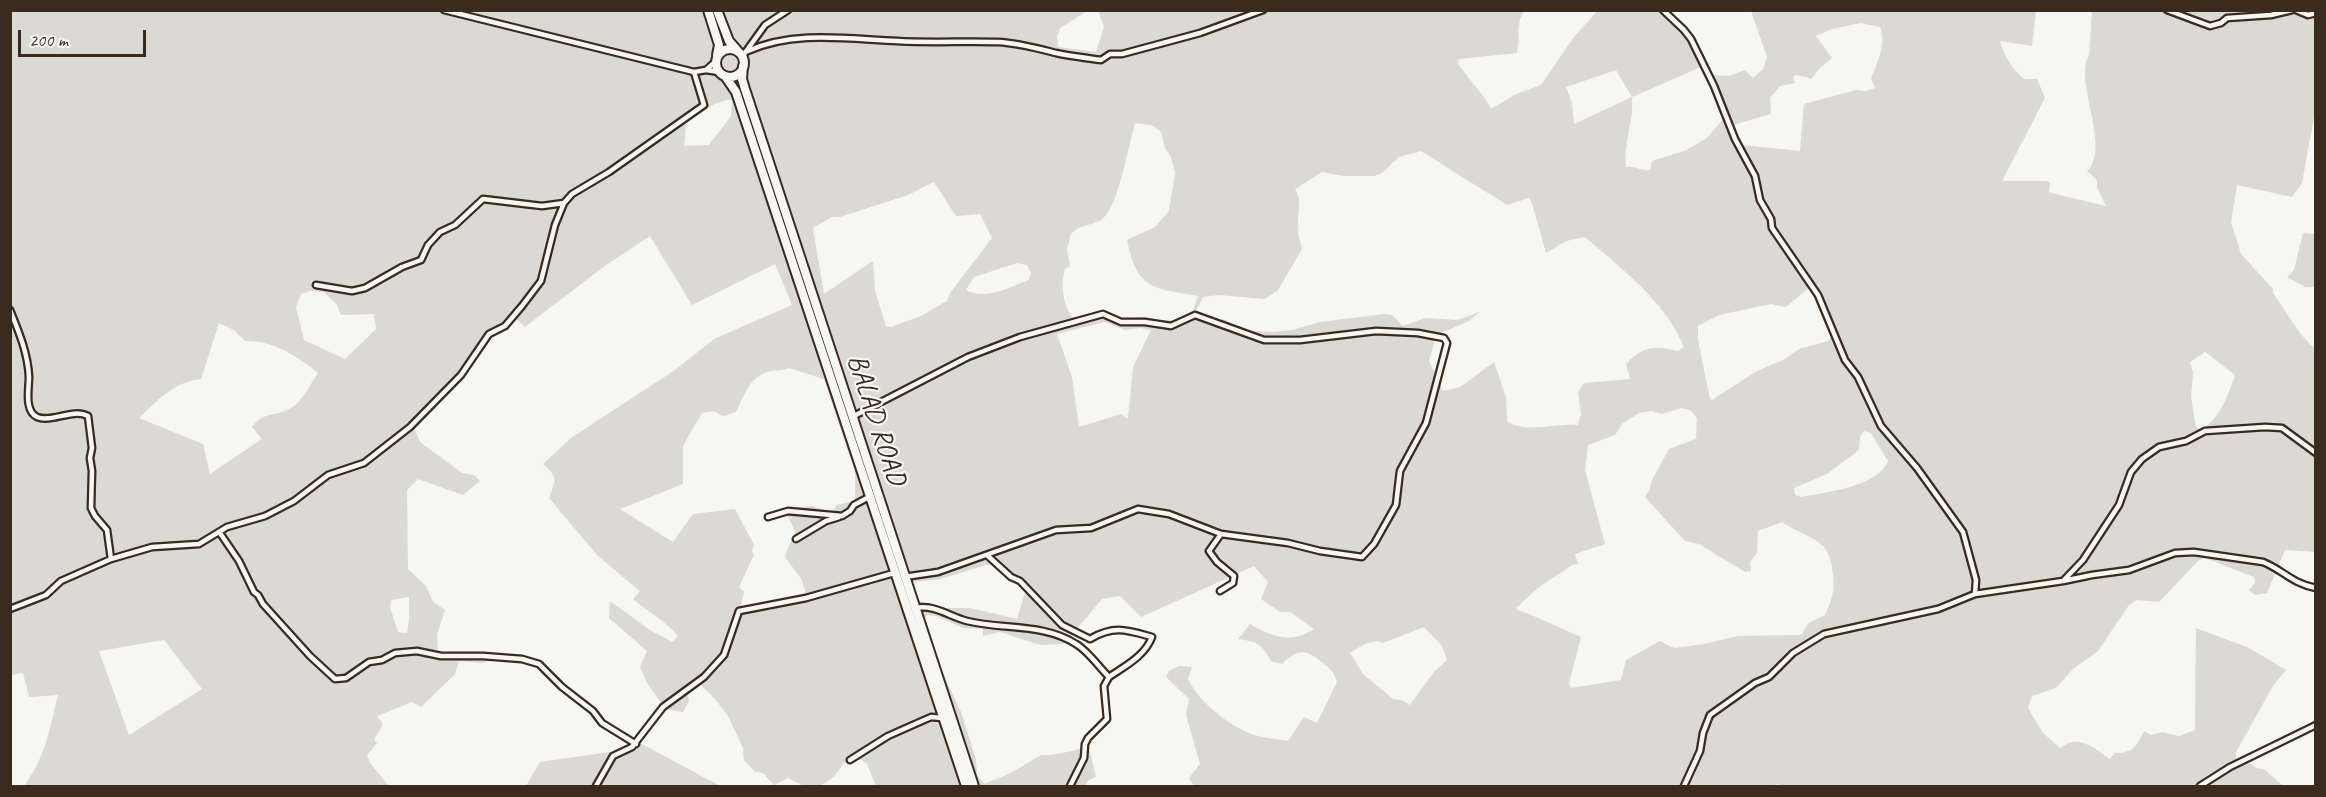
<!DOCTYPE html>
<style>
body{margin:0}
#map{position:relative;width:2326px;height:797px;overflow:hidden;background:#f6f6f2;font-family:Caveat,sans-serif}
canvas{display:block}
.frame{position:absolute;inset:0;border:12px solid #3b2a1e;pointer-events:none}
.scale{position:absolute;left:18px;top:30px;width:128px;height:27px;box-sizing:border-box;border:3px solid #3b2a1e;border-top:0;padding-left:8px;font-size:18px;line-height:21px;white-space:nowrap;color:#3b2a1e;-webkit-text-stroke:4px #f6f6f2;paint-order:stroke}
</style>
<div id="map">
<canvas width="2326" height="797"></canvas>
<div class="frame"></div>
<div class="scale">200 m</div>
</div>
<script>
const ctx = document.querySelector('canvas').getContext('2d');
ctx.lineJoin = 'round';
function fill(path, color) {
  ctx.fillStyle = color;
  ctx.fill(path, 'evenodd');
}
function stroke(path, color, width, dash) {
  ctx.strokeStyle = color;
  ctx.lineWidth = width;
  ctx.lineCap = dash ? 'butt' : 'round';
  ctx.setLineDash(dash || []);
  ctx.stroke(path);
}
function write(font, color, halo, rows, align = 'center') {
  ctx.font = font + ' Caveat,sans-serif';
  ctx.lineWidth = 4.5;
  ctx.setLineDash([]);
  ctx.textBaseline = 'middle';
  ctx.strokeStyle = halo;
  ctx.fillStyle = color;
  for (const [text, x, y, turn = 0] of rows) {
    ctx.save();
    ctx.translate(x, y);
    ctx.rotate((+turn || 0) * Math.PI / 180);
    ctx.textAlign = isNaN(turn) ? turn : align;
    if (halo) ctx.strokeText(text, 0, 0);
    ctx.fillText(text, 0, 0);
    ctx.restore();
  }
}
fill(new Path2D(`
 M1089,10L1060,28L1057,37L1058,47L1096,52L1104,27L1098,11H1524C1515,26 1521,36 1517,53L1459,59L1458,64L1486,100L1491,109L1514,95L1541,85L1574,37L1597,11H1666L1686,27L1698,52L1713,75L1729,76L1745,70L1753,78L1763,69L1767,57L1751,11H2036L2032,46L2000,41C2005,58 2011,67 2024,79H2037L2045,98L2002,181H2047L2050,183L2049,191L2051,193L2106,206L2097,188V180L2087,171C2112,149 2073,79 2089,55L2092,11H2315V111L2302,183L2292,197L2237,185L2231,222L2241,254L2273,289V293C2286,311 2298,334 2314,348L2315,344V552L2285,550L2267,593L2255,595L2249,590L2255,583L2254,577L2205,558L2199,560L2159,602L2137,600L2129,605L2098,651L2073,669L2056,688L2032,696L2028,708L2043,733L2060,748C2078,733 2094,748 2110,759L2114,753C2132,754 2137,746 2144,731L2151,735L2162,732L2179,736L2195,730L2196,628L2249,648L2286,670L2273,686L2236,752V760L2315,721V727L2249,762L2256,768L2264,769L2283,786H1785L1777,784L1772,786H1194L1189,778L1200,764L1186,715L1189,699L1166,677L1169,671L1179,666L1192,667L1188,679C1199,702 1227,724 1251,734C1262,738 1277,739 1288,741L1304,717L1317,723L1337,682C1334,672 1330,669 1323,663C1306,649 1298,648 1282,664L1271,661C1261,643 1258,642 1238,639L1250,624C1272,637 1292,644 1314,629L1290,612H1280L1261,599L1268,582L1254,566L1141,617L1120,596L1102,599L1064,644L1040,645L1000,632L983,636V629L963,628L936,616L928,615L924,618L936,658L961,712L976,759L977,775L984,784L1009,774L1041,755C1051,757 1076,749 1089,748L1096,777L1088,781L1085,786H876L867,764L860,759L843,763C837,777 821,790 805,786C800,785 793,780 788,778L774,785L763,773L755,772L744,760L743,748L728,716L715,699L700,684L688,694L689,701L683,712L666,709L640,743L720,786H526L540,762L617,751L631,743L601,726L589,712L559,689L538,668L528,662H506L495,659L482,663L459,661L455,674L421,707L412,702L377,716L383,724L374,740L377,743L367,755L370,763L389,786H24C46,756 49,731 58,695L29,697L23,673L11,675L10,11ZM1861,23L1880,27C1887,46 1877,61 1871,79L1875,88L1866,91L1856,90L1804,104L1800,151L1742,145L1733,125L1771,114L1770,98L1780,86L1795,83L1793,78L1795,75L1807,77L1811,79L1820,68L1832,58L1816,36L1832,29ZM1701,67L1724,118L1707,138L1687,150L1652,161L1650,170C1641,171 1635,166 1626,167C1623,143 1634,121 1632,97ZM1616,70L1632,97L1574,124L1572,103L1566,87ZM727,100H732L731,116L709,145L684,146L686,123L714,104ZM1135,123L1152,125L1161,132L1165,148L1171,157L1175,173L1169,211L1155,227L1127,240C1137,290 1153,288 1198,296L1192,313L1173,320L1159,321L1143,317L1122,319L1107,312H1097L1080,318L1072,317C1063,305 1060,284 1065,269L1070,266L1067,250L1071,234C1082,223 1091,226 1101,220C1118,210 1129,143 1135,123ZM1421,151L1507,205L1529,198L1532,203L1546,253L1566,241L1585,237C1622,269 1665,301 1684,347L1678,351C1655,345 1643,346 1626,364L1630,379L1584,383L1578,392L1581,414L1578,425C1558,423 1523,434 1507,421L1506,397L1494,362L1460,387L1443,391L1429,361L1436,335L1469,321L1480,312L1457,320L1425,318L1403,326L1392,315L1384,314L1320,322L1292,330L1272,332L1249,331L1225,320L1198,315L1196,311L1203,297L1219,295L1265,299L1278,290L1302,249C1300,241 1297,232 1298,223C1298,210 1302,201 1295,189L1322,172L1343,176H1375L1382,173L1399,157ZM934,182L956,216L980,214L992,238L950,293L947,301L921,316L891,327L886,326L875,291L873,261L824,294L813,228L814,227L832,217H840L908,195ZM650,236L692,305L775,264L792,305L714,339L675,370L571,438L543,464C558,477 556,480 549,498L598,556L640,591L633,599C648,612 666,621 678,636L672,642L650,630L610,601L609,618L647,651L640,667L647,683L662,704L636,739L603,720L539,659L510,654L438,653L437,634L445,610L433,602L426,586L408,569L407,490L418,479L463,495L480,481L474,475L462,473L420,442L413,426L458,384L490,336L505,329L516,319L525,327L606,265ZM1017,263L1027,265L1031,273L1029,280C1010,287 985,301 966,290L974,277ZM1811,286L1830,316L1836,330L1834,336L1828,341L1799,349L1783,360L1757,371L1712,400L1710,399L1698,340V326L1719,315L1771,304L1786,307ZM310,291L324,292L337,305L341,315L374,314L376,329L345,359L304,340L296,307L301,294ZM1105,322L1125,330L1141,328L1151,330L1133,367L1128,419L1121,414L1079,427L1072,377L1057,334ZM219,323L234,330L245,341C273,340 297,356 318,373C310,384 303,401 291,408C276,417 264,411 252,427L262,439L210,474L203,444L139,418C158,400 174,382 201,379ZM2205,352L2235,375C2229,394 2218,422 2200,430L2196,427L2191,397L2193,372L2190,362ZM789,368L824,379L855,472V501L836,505L834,510L827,511L813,506L785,509L795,532C792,541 787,548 785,557L802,580L806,595L770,603L741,606L744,592L739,587L754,555L752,551L754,545L735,509L693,514L673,542L620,509L683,484V446L702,413L714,411L723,416L736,412C745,394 749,377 770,371C776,370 782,371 789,368ZM1681,408L1690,410L1697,418L1696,439L1669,449L1652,480L1649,491L1645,497L1685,541L1699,544L1745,572L1751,571L1750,562L1757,553L1758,531L1782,522C1794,531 1812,535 1823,546C1832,555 1835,579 1833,592C1832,599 1828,608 1825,615L1809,623L1801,635L1738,636L1704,644L1674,648L1660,641L1626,660L1621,680L1571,688L1569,684L1581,637L1527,613L1519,611L1516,608L1538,588L1572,565L1578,564L1575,554L1605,544L1585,470L1588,445L1615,435L1623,423L1639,413L1651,411L1662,414ZM1864,431L1871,433L1888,461C1878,487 1826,492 1801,497L1795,495L1794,488L1827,474L1859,450L1860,437ZM986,565H991C1001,573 1018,583 1025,592L1017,619L970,608H943L915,600L913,582L941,579ZM409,597V620L407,633L398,632L390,607L391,600ZM1424,627L1442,646L1447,660L1434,672L1410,705L1401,700L1393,699L1363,674L1350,653C1360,647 1371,638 1383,643ZM164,640L202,689L129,735L99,651Z
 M2303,233L2315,234L2314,287H2305L2287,277L2294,270Z`), '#dad9d3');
const minor = new Path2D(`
 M444,10L694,72L706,70
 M1663,10L1684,30L1691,39L1714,86L1735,139L1755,176L1760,200L1771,219L1772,228L1818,295L1845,360L1858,377L1881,426L1917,468L1963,532L1976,580L1975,594L1938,609L1824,634L1793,653L1769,677L1755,683L1710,715L1703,733L1700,751L1684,786
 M2167,10L2210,26L2221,23L2227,18L2271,15L2292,10
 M2296,10L2308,15L2316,13
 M748,51C794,30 848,39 897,41C931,43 964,41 998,42C1018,43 1036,48 1056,53C1070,56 1086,58 1101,60L1110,54H1122L1200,33L1263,10
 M742,57L765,25L788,10
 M715,62L706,70L719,72
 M316,285L352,291L365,288L402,267L421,260L428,245L440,232L455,225L483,199L542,206L564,203
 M10,310C19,332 28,354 29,377C29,388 24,411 37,417C51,423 73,408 88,416L92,448L90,458L92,471L91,508L95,516L107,530L111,559
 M852,417L968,357L1020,337L1103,314L1121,322H1145L1171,326L1195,315L1264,340H1300L1376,331L1418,333L1444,338L1447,343L1426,423L1400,471L1396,505L1374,544L1362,557L1320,551L1288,543L1221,534L1169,514L1138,509L1091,528L1056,530L938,572L904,577
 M768,517L788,511L842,516L850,511L854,505L869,497
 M220,533L239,561L254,592L258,595L263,604L310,656L335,679L346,678L369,662L382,660L395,653L417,651L441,656H483L522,659L539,664L562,687L593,711L602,723L636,744
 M796,539L826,521L839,517
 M988,556L1011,577L1020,581L1062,625L1090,639C1114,625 1127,630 1152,637C1145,656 1125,666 1109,677
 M2063,581L2092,575L2129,570L2175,553L2194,552L2263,562C2283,570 2291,583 2316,588
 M1220,591L1233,583L1234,576L1217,562L1209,551L1221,534
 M1975,594L2063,581L2083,560L2119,505L2131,472L2142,459L2159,447L2186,441L2205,431L2265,427L2282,428L2316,453
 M914,608C935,604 948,616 967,621C1003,630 1044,623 1076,644C1087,650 1099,667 1109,677L1104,686L1107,719L1088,738L1085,744L1084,758L1070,786
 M10,609L46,595L61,581L111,559L152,547L199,544L227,527L265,516L294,501L328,475L364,463L410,427L461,375L489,334L505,326L522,306L541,281L555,225L564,203L572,194L609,172L704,105L694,72
 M850,760L888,736L931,717L942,718
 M596,786L613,756L632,747L663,707L704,677L724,655L739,611L806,598L894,573
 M2200,786L2230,767L2316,725`);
const highway = new Path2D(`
 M708,10L719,45L717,55
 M717,10L729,41L737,50
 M716 63a14 14 0 1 1 28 0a14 14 0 1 1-28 0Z
 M743,66L742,79L745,89L974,786
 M725,76L736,92L966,786`);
stroke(minor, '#3b2a1e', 9);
stroke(highway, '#3b2a1e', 12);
stroke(minor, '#f6f6f2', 4.5);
stroke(highway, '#f6f6f2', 8);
write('28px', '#3b2a1e', '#f6f6f2', [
 ["BALAD ROAD",876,420,72]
]);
</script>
